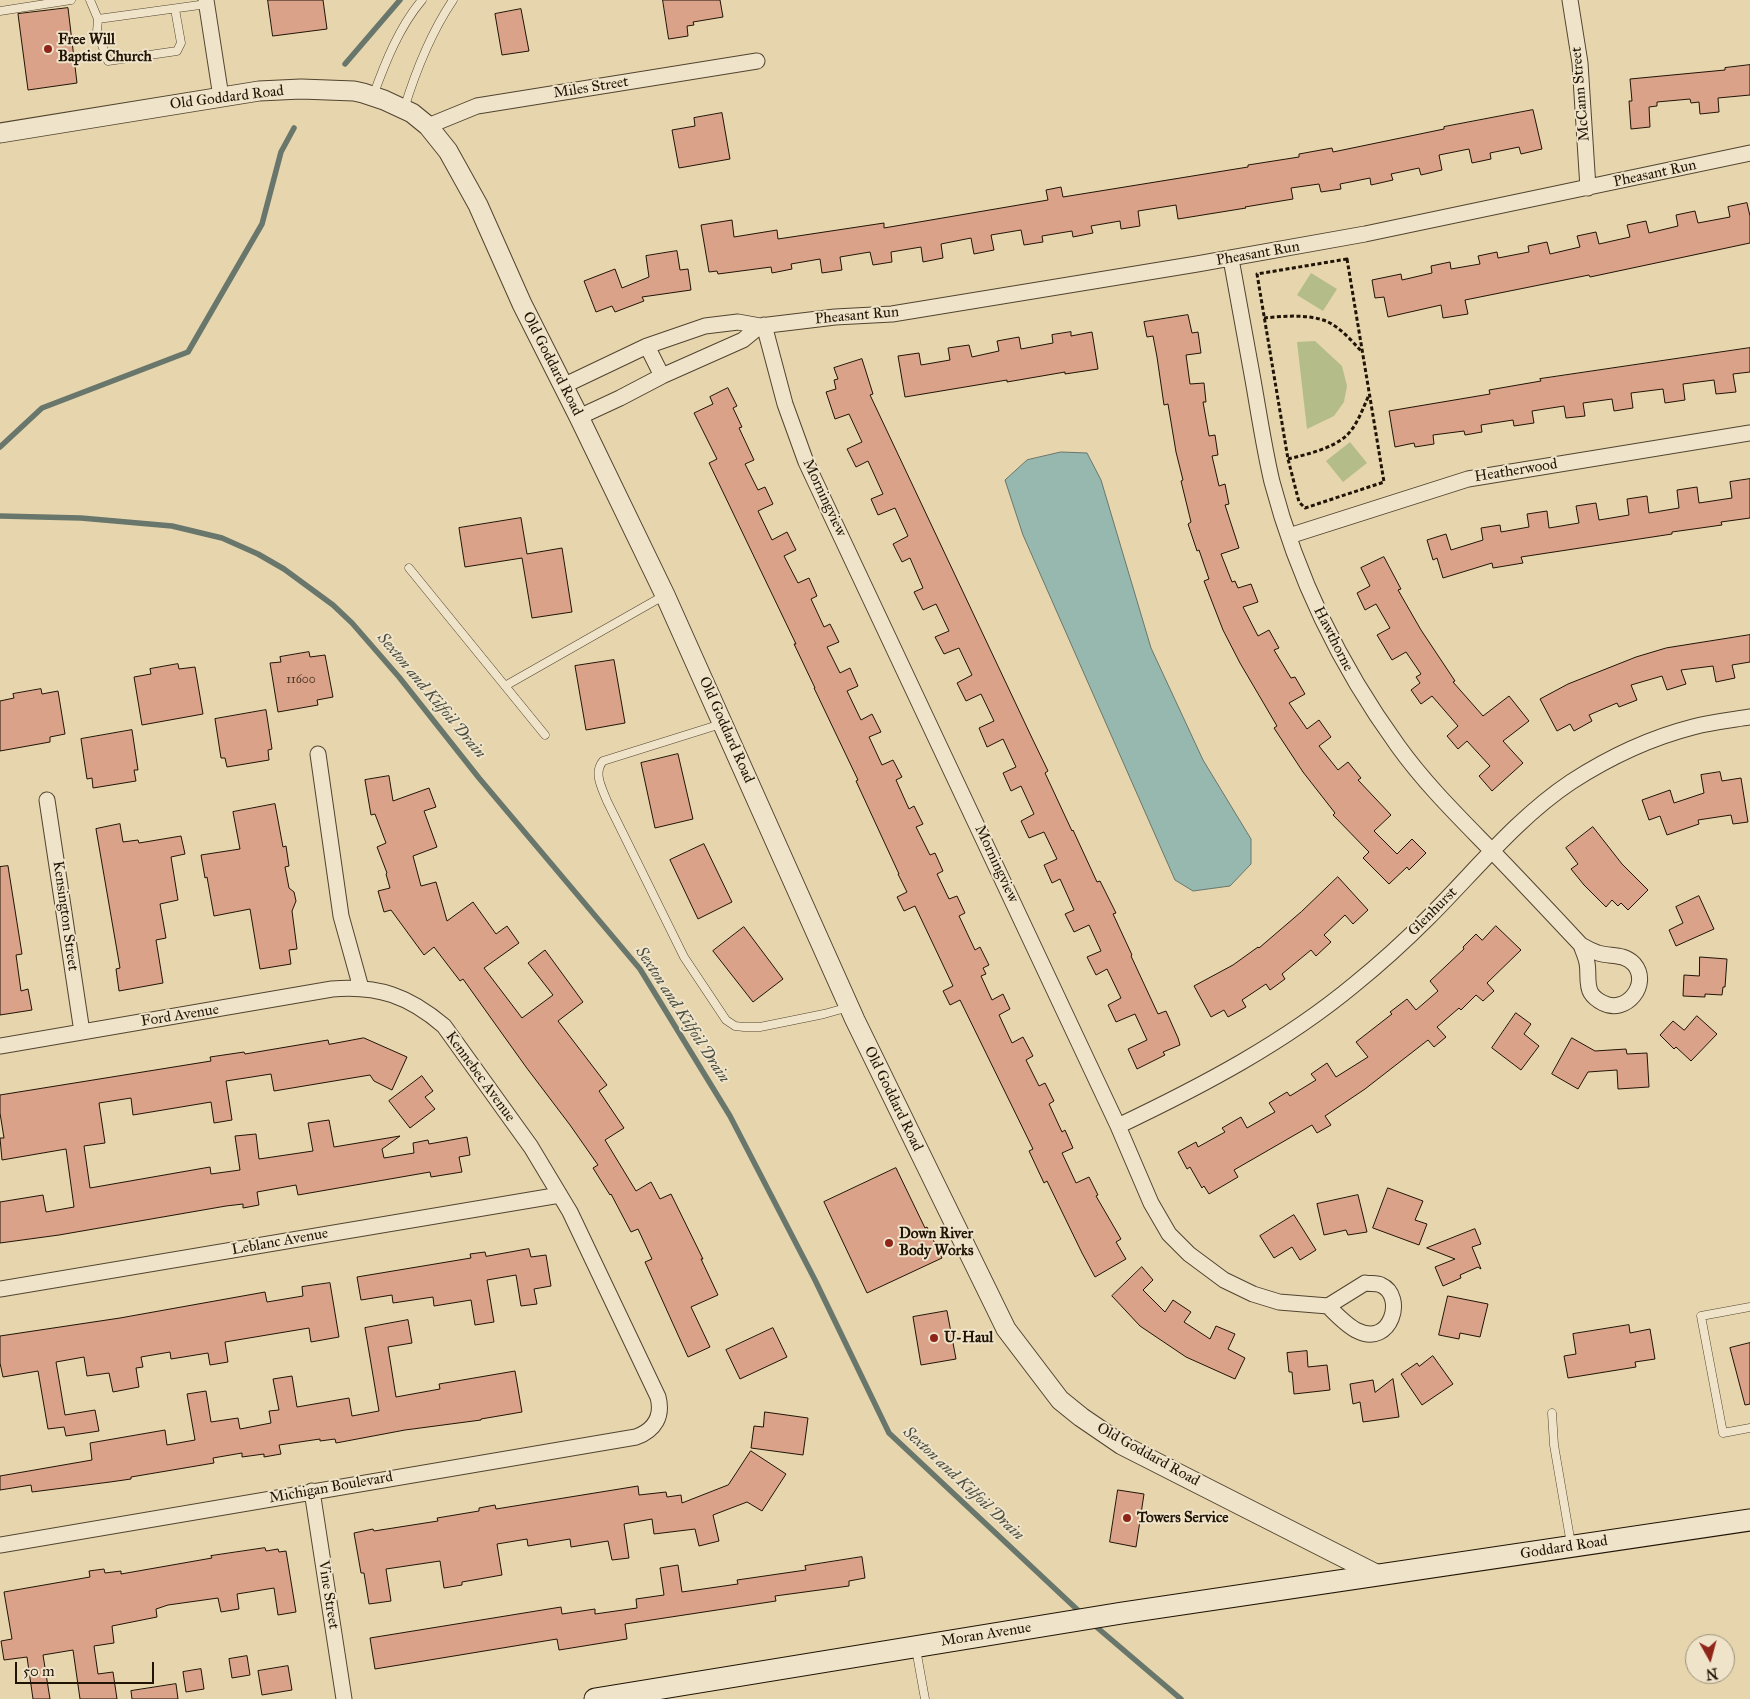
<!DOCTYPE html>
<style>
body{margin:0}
#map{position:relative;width:1750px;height:1699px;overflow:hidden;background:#e6d5ad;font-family:"IM FELL Great Primer",serif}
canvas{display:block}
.north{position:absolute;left:1685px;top:1634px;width:50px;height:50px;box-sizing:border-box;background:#efe4ca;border:1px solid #9d917b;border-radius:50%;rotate:173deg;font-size:14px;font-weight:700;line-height:20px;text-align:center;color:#211405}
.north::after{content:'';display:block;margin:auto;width:18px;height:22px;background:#8f2418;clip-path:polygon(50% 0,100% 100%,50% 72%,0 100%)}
.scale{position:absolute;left:15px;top:1662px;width:139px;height:22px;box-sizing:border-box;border:2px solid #211405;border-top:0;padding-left:6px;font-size:15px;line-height:18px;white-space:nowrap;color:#211405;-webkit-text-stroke:4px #efe4ca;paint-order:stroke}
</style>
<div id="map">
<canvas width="1750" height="1699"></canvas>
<div class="north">N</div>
<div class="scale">50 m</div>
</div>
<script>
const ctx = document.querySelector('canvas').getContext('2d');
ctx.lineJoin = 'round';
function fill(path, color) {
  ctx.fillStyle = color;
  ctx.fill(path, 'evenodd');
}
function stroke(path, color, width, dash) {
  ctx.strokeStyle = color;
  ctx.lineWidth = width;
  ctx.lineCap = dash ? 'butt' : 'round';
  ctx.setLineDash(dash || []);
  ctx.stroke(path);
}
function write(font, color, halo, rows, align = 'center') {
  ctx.font = font + ' "IM FELL Great Primer",serif';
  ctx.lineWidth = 4;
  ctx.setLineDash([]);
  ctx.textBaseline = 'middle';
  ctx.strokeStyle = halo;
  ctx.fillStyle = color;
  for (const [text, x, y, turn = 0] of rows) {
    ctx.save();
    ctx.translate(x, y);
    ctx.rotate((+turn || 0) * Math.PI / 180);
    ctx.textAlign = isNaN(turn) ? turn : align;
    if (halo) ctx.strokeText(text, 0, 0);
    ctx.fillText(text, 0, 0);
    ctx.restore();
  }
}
fill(new Path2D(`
 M1311,273L1337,289L1323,311L1297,295Z
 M1315,341L1342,366L1347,386L1344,402L1334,416L1307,429L1297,342Z
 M1350,442L1367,463L1343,482L1326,461Z`), '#b4bd8a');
const water = new Path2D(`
 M1061,452L1087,453L1101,480L1151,648L1203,760L1251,839V864L1230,886L1193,891L1175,880L1023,535L1005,480L1027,460Z`);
fill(water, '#97b8af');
stroke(water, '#68766b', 1);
stroke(new Path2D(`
 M345,64L400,0
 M0,447L42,408L188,352L262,224L281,152L294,128
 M0,516L81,518L172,526L222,538L258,554L284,569L333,605L352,623L399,677L479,778L640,969L730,1116L815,1280L889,1433L1083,1615
 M1093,1624L1181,1699`), '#68766b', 5.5);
const building = new Path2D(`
 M268,0H323L327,29L273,36Z
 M663,0H720L723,17L693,22L694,25L687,26L688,36L669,39Z
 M68,8L77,83L28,90L18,14Z
 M521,9L529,51L502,55L495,14Z
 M1750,65V95L1718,98L1719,112L1700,114L1699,102L1691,103L1690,99L1657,102V106L1649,107L1650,127L1631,129L1629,101H1632L1630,79L1725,70V68Z
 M1533,110L1542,149L1521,154L1519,147L1490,153L1491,159L1472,163L1469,149L1439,155L1442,170L1421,175L1419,168L1391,174L1393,180L1371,185L1370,178L1340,184L1341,189L1321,192L1319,184L1291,188L1293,199L1245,207L1246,208L1178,219L1176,205L1138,211L1140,226L1121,229L1120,221L1091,226L1093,233L1073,237L1072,231L1042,236L1043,242L1024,245L1021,230L991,235L994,250L974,254L971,238L941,244L943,258L923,262L921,247L891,252L892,262L873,265L870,252L840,257L842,270L822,273L820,259L791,264L792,269L772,273L771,267L718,274L717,271L709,272L701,225L732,220L734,237L777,230L778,239L884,223V228L1048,200L1046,190L1061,187L1063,197L1248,167V165L1299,157V154L1332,148L1333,152L1444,129V127Z
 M722,113L730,159L679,168L672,130L695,126L694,118Z
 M1747,203L1750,216V243L1590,277L1589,275L1465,300L1468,314L1443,318L1441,305L1388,317L1384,297L1375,298L1372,280L1401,274L1402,280L1432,273L1431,266L1450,262L1451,269L1480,264L1478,256L1497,252L1498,258L1529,252L1528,246L1547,242L1550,254L1580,247L1577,236L1596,232L1599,244L1630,237L1627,225L1646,221L1649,233L1678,226L1676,215L1695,211L1698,223L1730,217L1728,207Z
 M677,251L680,270L688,269L691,290L642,297L644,301L615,312L612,306L596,312L584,281L615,269L622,288L649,277L646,256Z
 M1188,315L1192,333L1198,332L1201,353L1186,355L1190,384L1204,383L1206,402H1203L1209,436L1215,435L1218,455L1212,456L1219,486L1225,484L1229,504L1225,505L1239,548L1221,554L1232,582L1235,581L1238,588L1251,584L1258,602L1243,607L1258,636L1269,630L1279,648L1274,650L1291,678L1295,677L1305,694L1289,703L1307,729L1319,720L1331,737L1319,746L1338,770L1348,762L1361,778L1358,780L1391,815L1374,831L1397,854L1412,839L1426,853L1409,870L1407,867L1389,884L1363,858L1369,852L1333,815L1335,813L1303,772L1274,728L1277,726L1240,663L1223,630L1204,581L1209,579L1199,550L1197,551L1188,524L1191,522L1181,481L1183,480L1176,452L1168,404L1164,405L1157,357L1153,336L1147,337L1144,322Z
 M1071,332V336L1092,332L1098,369L1065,374V372L1007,382V380L905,397L898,356L919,353L921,365L950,360L948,348L969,345L972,357L999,351L997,341L1019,337L1021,349L1053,343L1052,335Z
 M1750,348V372L1733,374L1736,392L1716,394L1714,380L1683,384L1685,400L1665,403L1663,389L1631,393L1633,408L1614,411L1612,399L1583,403L1585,416L1566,418L1564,406L1532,411L1534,423L1514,426L1513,420L1481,425L1482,432L1465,435L1464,431L1433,435L1434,444L1415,447L1414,443L1395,447L1389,411L1490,394L1489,390L1541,381L1540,379Z
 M862,359L873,394L870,395L1032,738L1048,771L1045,773L1072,831L1073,830L1097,882L1100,881L1116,913L1113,914L1132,955L1131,956L1158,1014L1166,1011L1178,1038L1180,1045L1163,1052L1165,1055L1137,1069L1128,1049L1147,1040L1135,1014L1116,1022L1108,1005L1121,998L1107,969L1096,975L1087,957L1101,951L1089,925L1074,932L1065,914L1074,910L1060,879L1052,883L1044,865L1057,859L1044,832L1029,838L1021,821L1034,814L1021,786L1011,791L1003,773L1016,767L1003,739L987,747L979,728L994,721L981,694L966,701L957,683L972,675L959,648L944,654L935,637L949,631L936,604L923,610L914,592L923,588L910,558L902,562L893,544L908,536L895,508L878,515L871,499L883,494L868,461L856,467L847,449L862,442L849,414L835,419L826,392L836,389L834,380L838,379L834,368Z
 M728,388L737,406L733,408L742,427L739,428L754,460L745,464L758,490L765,487L773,504L758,511L772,540L787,532L796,550L784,556L798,583L809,578L817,596L811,599L824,627L830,624L839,642L827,647L840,673L850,668L858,686L847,691L861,720L872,714L881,732L869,737L882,765L893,760L902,777L896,780L909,809L914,806L923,824L916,827L930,855L935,853L943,871L937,874L949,899L957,896L965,913L959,916L975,950L980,947L989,965L983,968L986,974L981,976L992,1000L1003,994L1010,1009L999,1015L1012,1043L1023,1037L1033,1056L1026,1060L1039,1086L1045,1083L1054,1101L1049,1104L1062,1132L1065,1130L1073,1148L1062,1153L1076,1183L1089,1177L1098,1195L1096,1196L1121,1239L1116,1242L1126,1259L1095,1277L1082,1253L1047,1181L1044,1183L1029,1151L1033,1149L960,1000L950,1005L943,991L953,986L915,906L904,911L897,897L907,892L898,874H899L856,781L858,780L814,688H815L794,644H796L709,463L717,459L694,413L713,404L710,397Z
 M1750,479V518L1721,522L1722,525L1672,532V534L1521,557L1523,563L1493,568L1492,563L1443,578L1437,558L1433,560L1427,540L1446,534L1451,550L1483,540L1481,528L1500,525L1501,532L1529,527L1527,514L1547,511L1549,528L1579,523L1576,506L1596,503L1599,520L1629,515L1627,499L1647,496L1649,513L1679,508L1677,490L1697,487L1699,503L1732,498L1730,482Z
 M521,518L527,554L562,548L572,612L532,618L522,558L465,567L459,528Z
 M1384,557L1401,589L1398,590L1421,630L1455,681L1453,682L1483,716L1509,696L1529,721L1503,741L1523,763L1492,791L1479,776L1490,766L1467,741L1458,749L1447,736L1458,726L1432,696L1421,704L1411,690L1420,683L1416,677L1421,674L1406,652L1392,660L1377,635L1390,628L1376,604L1365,610L1357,593L1370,586L1361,568Z
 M1750,635V662L1732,665L1735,678L1716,682L1713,666L1681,670L1686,684L1667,690L1662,676L1631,685L1637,700L1619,707L1617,703L1589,715L1592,721L1574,731L1570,724L1557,731L1540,699L1568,684L1636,657L1666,648Z
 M309,652L310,657L325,655L333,697L317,700L318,705L278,712L270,663L281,662L280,657Z
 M614,660L625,723L586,730L575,666Z
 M178,664L179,669L195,667L203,714L142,725L134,677L151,674L150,669Z
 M41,689L42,694L58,691L65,734L50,737V742L0,751V701L14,698L13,694Z
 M266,710L272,749L268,750L269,760L227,767L225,758H221L215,719Z
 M132,730L138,770H134L136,781L93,788L92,778L87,779L81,739Z
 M678,754L693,819L655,828L641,763Z
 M1720,772L1722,781L1741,778L1748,822L1733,824L1731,815L1698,820L1699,824L1667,835L1660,816L1649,820L1642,800L1670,790L1674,803L1704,793L1701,775Z
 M389,776L393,801L429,788L436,807L424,811L437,847L413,856L421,886L436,882L447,921L473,902L496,934L507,926L519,943L484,968L522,1018L553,995L528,963L545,950L583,1002L558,1021L607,1085L599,1091L624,1128L605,1140L636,1191L651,1182L660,1199L671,1194L703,1259H701L718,1295L691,1307L710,1347L688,1357L645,1262L652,1259L638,1229L631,1232L611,1194L610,1195L593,1168L598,1165L570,1125L526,1067L463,979L460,981L434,947L424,955L391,910L384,912L378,891L390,888L386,874L387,873L377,847L386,843L375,814L371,815L365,780Z
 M275,804L283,847L286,846L289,866L285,867L289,888L294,892L296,901L292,911L297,949L289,950L291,964L260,969L250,909L214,916L207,877L205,878L201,855L240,849L233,812Z
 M120,824L123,842L138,840L139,843L181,836L185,854L171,857L178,900L160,904L166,938L156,940L163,983L119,991L116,969L120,968L96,829Z
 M1593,827L1622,864L1648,890L1628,910L1621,903L1618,906L1612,900L1606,907L1584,885L1571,869L1578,864L1566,848Z
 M704,844L732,902L698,919L670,860Z
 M8,866L22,954L16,955L21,991L28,989L32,1010L0,1015V867Z
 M1338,877L1368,910L1353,924L1345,915L1324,935L1331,942L1316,956L1311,950L1282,974L1285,979L1270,990L1266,984L1242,1000L1246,1007L1228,1017L1224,1010L1211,1017L1194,986L1233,965L1258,947L1259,948L1301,912Z
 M1699,896L1714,929L1676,946L1669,930L1683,923L1676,907Z
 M1496,926L1521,950L1487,983L1494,991L1483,1001L1476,995L1461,1010L1459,1008L1437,1027L1446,1037L1434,1047L1428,1040L1365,1089L1325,1116L1331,1125L1317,1133L1312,1125L1234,1170L1238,1177L1209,1194L1204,1186L1202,1188L1190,1167L1187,1169L1178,1152L1196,1142L1198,1147L1225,1132L1222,1128L1241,1117L1247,1128L1275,1112L1269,1103L1287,1092L1290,1096L1316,1080L1311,1074L1327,1063L1336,1077L1368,1057L1356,1042L1392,1014L1390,1012L1407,999L1416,1010L1438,991L1430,981L1464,949L1463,947L1476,934L1482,940Z
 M744,927L783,979L753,1002L713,951Z
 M1700,957L1727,959L1725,987H1723L1722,995L1705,994V997L1683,996L1684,975L1699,976Z
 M1516,1013L1531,1024L1524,1034L1539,1046L1521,1070L1492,1048Z
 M1697,1016L1717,1034L1691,1061L1676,1047L1674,1049L1660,1035L1673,1021L1684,1030Z
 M364,1038L407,1057L392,1090L374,1081L370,1075L274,1091L271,1074L226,1081L232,1120L214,1123L211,1102L133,1115L131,1098L99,1103L105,1143L84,1146L90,1188L210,1167L211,1174L240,1170L235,1136L256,1134L259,1159L313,1151L308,1123L329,1120L334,1147L400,1136L382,1149L384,1158L414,1153L413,1143L428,1140L429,1144L467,1137L470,1155L459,1157L462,1172L431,1177L430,1172L298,1195L296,1185L257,1192L259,1205L243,1208V1204L226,1206L59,1235L0,1243V1202L43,1195L46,1212L74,1207L66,1149L2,1160L0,1138H4L0,1113V1095L211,1061L210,1057L244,1052L245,1054L328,1040L329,1044Z
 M1572,1038L1595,1051L1626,1049L1627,1054L1647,1053L1649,1087L1618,1089L1617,1070L1588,1072L1578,1089L1552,1074Z
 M422,1076L433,1091L425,1097L435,1109L410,1128L389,1101Z
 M896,1168L925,1228L927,1227L942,1258L867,1293L824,1202Z
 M1388,1188L1423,1201L1415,1220L1427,1224L1419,1245L1373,1228Z
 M1358,1195L1367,1232L1348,1235L1346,1230L1324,1235L1317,1204Z
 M1294,1215L1316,1250L1300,1260L1292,1247L1274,1258L1260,1236Z
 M1475,1229L1481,1244L1472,1247L1481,1269L1478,1267L1460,1275L1461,1278L1443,1286L1435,1267L1455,1259L1427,1248Z
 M529,1249L531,1257L546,1255L551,1286L534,1289L537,1304L521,1306L516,1275L487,1280L494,1322L475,1325L471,1300L434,1306L433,1297L393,1303L392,1295L361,1300L357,1277L471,1258L470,1254L485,1252L486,1256Z
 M1142,1267L1153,1280L1143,1290L1165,1312L1173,1300L1191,1312L1184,1322L1210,1339L1216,1326L1235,1334L1228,1349L1245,1358L1235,1379L1186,1357L1140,1326L1112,1296Z
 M330,1283L339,1337L311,1342L309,1328L225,1342L228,1362L210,1365L208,1353L171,1359L170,1352L141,1357L143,1367L136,1368L139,1387L113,1392L109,1373L87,1376L84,1357L56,1362L65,1415L95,1410L99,1431L66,1436L64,1427L48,1429L38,1371L3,1377L0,1363V1336L120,1318L265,1292L267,1302L303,1296L302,1287Z
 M1448,1296L1488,1304L1480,1337L1460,1333L1459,1339L1439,1335Z
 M947,1311L956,1359L921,1365L913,1317Z
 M408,1320L412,1343L388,1347L396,1397L440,1389L439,1384L515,1371L522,1412L481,1419V1420L405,1430L336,1443L335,1439L320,1441V1439L279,1445L281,1454L264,1457V1454L242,1457V1453L213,1458L214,1463L131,1477V1479L110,1482L32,1492L31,1485L0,1490V1476L92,1460L90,1443L165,1430L167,1445L195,1440L187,1394L206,1391L211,1422L238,1418L240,1429L271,1423L269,1411L279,1410L273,1379L292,1376L297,1407L349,1398L352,1416L379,1411L365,1328Z
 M1629,1325L1630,1333L1650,1329L1655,1359L1635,1362L1636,1367L1568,1378L1564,1356L1576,1354L1573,1334Z
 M773,1328L787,1357L740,1379L726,1350Z
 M1750,1343V1404L1745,1405L1730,1348Z
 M1307,1351L1308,1367L1327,1365L1330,1390L1294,1394L1292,1372H1289L1287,1353Z
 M1433,1356L1453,1384L1422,1405L1401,1374L1417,1363L1419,1366Z
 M1393,1379L1399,1417L1363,1422L1360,1402L1353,1404L1350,1384L1373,1380L1375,1392Z
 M765,1412L808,1418L803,1455L751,1448L754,1426L763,1427Z
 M751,1451L786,1474L762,1511L747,1502L713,1515L719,1541L699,1546L695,1529L654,1534L652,1519L624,1524L629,1558L612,1560L608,1541L571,1547L570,1539L528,1546L527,1539L497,1544L502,1575L462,1582V1585L444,1588L440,1561L386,1569L391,1601L369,1604L364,1573H361L354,1533L373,1529L374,1531L438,1521L437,1518L479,1511V1508L495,1505L496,1509L638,1486L639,1495L666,1492L667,1497L681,1495L682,1503L728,1485Z
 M1118,1490L1144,1494L1136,1547L1110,1542Z
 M265,1548L266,1551L278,1549L279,1552L286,1551L296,1612L278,1615L274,1588L237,1594L239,1609L221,1612L218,1598L168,1605L156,1609L157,1617L112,1626L114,1643L94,1646L98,1674L113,1672L117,1699H80L73,1650L43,1655L50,1699H33L27,1657L4,1660L1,1641L12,1639L4,1592L90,1577L89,1571L104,1569L105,1573L121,1571V1574L212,1558L211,1556Z
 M862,1557L865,1578L849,1581V1586L775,1596L776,1601L625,1624L627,1639L559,1650L557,1639L375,1669L370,1638L561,1607L562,1614L595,1609V1614L637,1608L636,1599L664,1595L660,1568L678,1565L682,1592L738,1584L737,1580L806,1570L805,1566Z
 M247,1656L250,1675L232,1678L229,1659Z
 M288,1666L292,1690L262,1695L258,1671Z
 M201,1669L204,1689L186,1692L183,1672Z
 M176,1684L178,1699H132L131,1691Z`);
fill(building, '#d9a289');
stroke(building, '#211405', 1);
const service = new Path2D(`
 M90,0L98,19
 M175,9L181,43L177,51L108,61L97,32L98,19L207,4
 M0,11L71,0
 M373,96C385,63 399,27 422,0
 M404,109C416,70 430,34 453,0
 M409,568L545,735
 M505,686L665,595
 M721,724L603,761C593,773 602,788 607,801L684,957L726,1020L735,1026L744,1027H760L824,1014L849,1007
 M1750,1307L1701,1316L1723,1433L1750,1428
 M1552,1413L1554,1445L1571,1544
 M916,1649L925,1699`);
const minor = new Path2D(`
 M206,0L221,97
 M1570,0L1580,63L1588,188
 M428,126L477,106L757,61
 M1231,259C1238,299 1246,340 1253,380C1259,414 1264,448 1272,482C1297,577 1340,666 1398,746C1426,785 1460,818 1493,852C1523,883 1552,914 1581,945C1586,948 1592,951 1598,953C1611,957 1623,953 1634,964C1651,984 1626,1015 1603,1003C1599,1001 1594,998 1591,993C1586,985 1589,973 1587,963C1586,957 1583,951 1581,945
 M764,325L785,404L806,462L1118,1126L1151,1203L1169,1234L1189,1254L1224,1280L1253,1294L1279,1302L1328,1306L1365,1283C1370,1284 1377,1283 1381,1285C1406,1296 1391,1347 1358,1331C1347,1326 1337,1315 1328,1306
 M647,346L662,376
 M563,386L647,346L705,326L738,322L760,326L835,317L892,314L1197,264L1365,234L1750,153
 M579,417L620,398L662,376L743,340L760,326
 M1289,536L1468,479L1750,433
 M318,754L341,916L361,988
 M47,800L82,1032
 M0,1046L332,989C378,985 409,996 444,1026L531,1147L570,1212L658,1397C663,1416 655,1430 636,1437L0,1545
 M1118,1126C1202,1086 1284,1043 1355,984C1381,963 1406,940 1429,917C1475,871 1517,818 1571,782C1608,758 1650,738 1693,727C1712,722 1731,720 1750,717
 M0,1289L560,1195
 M312,1491L344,1699`);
const tertiary = new Path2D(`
 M0,133L259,91L301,89L354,91L363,93L384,100L412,113L428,126L448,151L478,205L522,304L579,417L665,595L855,1020L1006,1329L1060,1400L1081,1417L1122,1445L1378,1575`);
const secondary = new Path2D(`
 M595,1699L1122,1613L1750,1520`);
stroke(service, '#52442f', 9);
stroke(minor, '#52442f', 17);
stroke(tertiary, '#52442f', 21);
stroke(secondary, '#211405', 23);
stroke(new Path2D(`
 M1347,259L1384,482L1305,508L1299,502L1288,459L1257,274Z
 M1264,318C1284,316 1307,314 1326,321C1340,327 1352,341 1362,352
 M1288,459C1308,454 1331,449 1346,436C1357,426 1363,408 1369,395`), '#211405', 3, [4, 2.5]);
stroke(service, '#efe4ca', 8);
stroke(minor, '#efe4ca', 15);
stroke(tertiary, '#efe4ca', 19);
stroke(secondary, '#efe4ca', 21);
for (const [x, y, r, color] of [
 [48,49,5,"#8f2418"],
 [889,1243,5,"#8f2418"],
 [934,1338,5,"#8f2418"],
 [1127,1518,5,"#8f2418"]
]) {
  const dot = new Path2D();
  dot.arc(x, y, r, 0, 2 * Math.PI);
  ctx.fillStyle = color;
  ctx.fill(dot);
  stroke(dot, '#efe4ca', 2);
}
write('12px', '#4f3826', null, [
 ["11600",301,680]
]);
write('bold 15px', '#211405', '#efe4ca', [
 ["Free Will",58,40],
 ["Baptist Church",58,57],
 ["Down River",899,1234],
 ["Body Works",899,1251],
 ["U-Haul",944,1338],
 ["Towers Service",1137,1518]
], 'left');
write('15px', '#211405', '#efe4ca', [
 ["Miles Street",591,88,-9],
 ["McCann Street",1581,94,-95],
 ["Old Goddard Road",227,98,-7],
 ["Pheasant Run",1655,174,-12],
 ["Pheasant Run",1258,254,-10],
 ["Pheasant Run",857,316,-5],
 ["Old Goddard Road",552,364,63],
 ["Heatherwood",1516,471,-9],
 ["Morningview",824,498,65],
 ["Hawthorne",1333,639,63],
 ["Old Goddard Road",726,730,66],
 ["Morningview",996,864,65],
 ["Glenhurst",1433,912,-45],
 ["Kensington Street",65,916,82],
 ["Ford Avenue",180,1016,-9],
 ["Kennebec Avenue",480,1077,54],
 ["Old Goddard Road",893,1099,64],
 ["Leblanc Avenue",280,1242,-10],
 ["Old Goddard Road",1148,1455,29],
 ["Michigan Boulevard",331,1488,-10],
 ["Goddard Road",1564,1548,-9],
 ["Vine Street",328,1595,81],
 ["Moran Avenue",986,1635,-9]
]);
write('italic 16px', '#4a4d40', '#efe4ca', [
 ["Sexton and Kilfoil Drain",431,696,50],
 ["Sexton and Kilfoil Drain",682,1015,57],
 ["Sexton and Kilfoil Drain",963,1484,43]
]);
</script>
